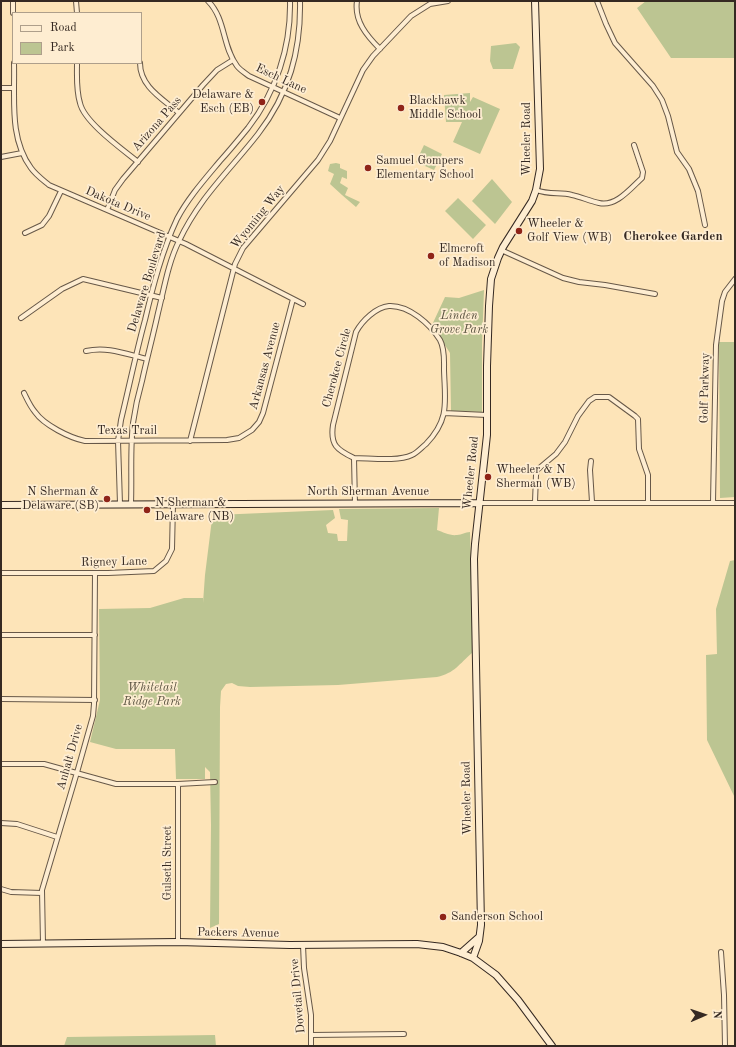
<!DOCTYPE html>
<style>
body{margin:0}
#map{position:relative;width:736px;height:1047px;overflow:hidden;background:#fde4b8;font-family:"Old Standard TT",serif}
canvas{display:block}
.frame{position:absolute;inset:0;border:2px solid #352922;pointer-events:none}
.legend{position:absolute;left:12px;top:12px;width:130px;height:52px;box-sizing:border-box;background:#feedd1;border:1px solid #ae9f8b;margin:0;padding:5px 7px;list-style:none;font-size:12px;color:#352922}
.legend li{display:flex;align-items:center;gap:8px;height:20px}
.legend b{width:20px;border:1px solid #ae9f8b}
.north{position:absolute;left:684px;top:995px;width:40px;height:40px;-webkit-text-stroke:3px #feedd1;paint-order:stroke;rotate:88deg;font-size:11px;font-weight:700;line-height:16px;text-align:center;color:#352922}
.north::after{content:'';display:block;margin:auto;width:14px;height:18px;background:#352922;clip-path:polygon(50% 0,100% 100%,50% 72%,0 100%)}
</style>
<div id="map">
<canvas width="736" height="1047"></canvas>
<div class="frame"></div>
<ul class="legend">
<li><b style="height:5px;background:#feedd1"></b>Road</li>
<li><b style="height:11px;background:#bcc592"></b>Park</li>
</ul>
<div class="north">N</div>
</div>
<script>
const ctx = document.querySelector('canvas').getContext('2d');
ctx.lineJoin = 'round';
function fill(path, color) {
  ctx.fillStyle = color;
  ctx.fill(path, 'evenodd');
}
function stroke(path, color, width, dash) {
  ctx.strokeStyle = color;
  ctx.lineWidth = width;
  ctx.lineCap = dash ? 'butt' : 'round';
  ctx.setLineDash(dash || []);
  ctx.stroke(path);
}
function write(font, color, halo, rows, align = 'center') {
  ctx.font = font + ' "Old Standard TT",serif';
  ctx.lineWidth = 3.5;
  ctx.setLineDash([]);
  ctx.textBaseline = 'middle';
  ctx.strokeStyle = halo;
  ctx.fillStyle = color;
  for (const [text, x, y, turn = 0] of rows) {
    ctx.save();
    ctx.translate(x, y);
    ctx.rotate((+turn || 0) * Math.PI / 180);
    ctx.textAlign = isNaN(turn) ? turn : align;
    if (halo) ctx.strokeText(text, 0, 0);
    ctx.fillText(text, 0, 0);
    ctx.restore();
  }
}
fill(new Path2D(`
 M646,1H735V58H671L637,8Z
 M516,43L520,47L513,69H493L490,61L491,46Z
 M470,93V102L473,97L500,109L480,154L453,142L462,122H446L444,95Z
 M424,145L442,154L434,170L416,162Z
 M336,163L340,164V168L347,171V179L342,177L340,183L348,188L345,195L360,202L356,207L342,195L330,184L334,174L328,171L330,164Z
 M492,179L512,202L495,224L472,201Z
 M458,198L486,225L473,239L445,211Z
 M484,290L482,344V412L451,411L450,353L432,325L445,297L459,298Z
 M719,342H735V497L720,498Z
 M439,508L437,530C443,532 450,536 457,535C462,535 465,532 470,532L473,641L472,653C459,664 455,673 437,677L338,685L250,687L238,686L232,683L226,684L221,691L220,707L219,924L210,928L211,825L210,772L205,767V779H176L175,749H116L90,742L100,700L99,609L150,608L184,598H203V603L205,575L212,519L216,515L333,510L335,518L326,525L328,533L337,534L338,541H347L348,520L341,519L339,509Z
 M735,560V798L707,740L706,655L717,654L716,609L730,561Z
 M215,1035L216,1046H64L67,1037Z`), '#bcc592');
const street = new Path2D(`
 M13,1V13
 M76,1L77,13
 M208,1C226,19 222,46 237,66C240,70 245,73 249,76L340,118
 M357,1C354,21 367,36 380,49
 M597,1L606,24L615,43L653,86L662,100L668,116L677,152L689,169L698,191L705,225
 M14,63C15,99 9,138 31,168C36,175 43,180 49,185L186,244L303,304
 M77,63C77,76 76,90 80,103C84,122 122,149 138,162
 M140,63C140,87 163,99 179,113
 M1,88H14
 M1,157L22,153
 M536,190C549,195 560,192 572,195C581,197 590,201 599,203C616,207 630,189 642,178L643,172L634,145
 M107,210L115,190L123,179L203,85L217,70L233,60
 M25,233L42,225L49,216L61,191
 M501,250L563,278L579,282L605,285L655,294
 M21,318L62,289L83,279L162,298
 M86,351C107,346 126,354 147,359
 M24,393C27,399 30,406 35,412C44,425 70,438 85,441L227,440L239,438L252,430L259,422L263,413L293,299
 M444,413L487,415
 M190,441L235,264L243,248L318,160L330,141L363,70L373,56L411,16L430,4L448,1
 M354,458C337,450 330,445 333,425L356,332C362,321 376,307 389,306C409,305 430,324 440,340C445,349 444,361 444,370C445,402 450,419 426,444C421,448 417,453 412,455C397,462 370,458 354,458L355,504
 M591,461L590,470L592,502
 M535,502L536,475L537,470L556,454L565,442L578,416L589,401L595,397H609L635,416L638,419L639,449L648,475V502
 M713,502L716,345L722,301L725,292L735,279
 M480,503H735
 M120,504L118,441L121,420C129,387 136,353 145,320C153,286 162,251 177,219C188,198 205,179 220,161C230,150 239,139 248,128C276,92 291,47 290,1
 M131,504C132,477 130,449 133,423C135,409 138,395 142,381C147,358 153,336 158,313C164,289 168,263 179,241C199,198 230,170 258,134C289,94 301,51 300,1
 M1,573H108L154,571L166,561L172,549L173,504
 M1,635H95
 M1,699L95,700
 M1,764H44L116,784H178L215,782
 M178,784V942
 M1,823L17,824L57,837
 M1,889L11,892L42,893
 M43,944L42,890L78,769L93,716L94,704L95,573
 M303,945L304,968L311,1015V1046
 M721,952L724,995L725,1046
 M311,1035L404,1034`);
const secondary = new Path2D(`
 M1,505L480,503
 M1,944L178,942L290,945L417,944L443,947L461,953L473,958L496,975L518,1000L552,1046
 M461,953L479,937
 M473,958L479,941L481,925L474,559L475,544L487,435V366L489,306L491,279L498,258L503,247L532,201L536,190L540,169L535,1`);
stroke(street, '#675848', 6);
stroke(secondary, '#352922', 8);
stroke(street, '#feedd1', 4);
stroke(secondary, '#feedd1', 6);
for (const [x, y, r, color] of [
 [262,102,4,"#8f2418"],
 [401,108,4,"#8f2418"],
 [368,168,4,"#8f2418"],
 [519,231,4,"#8f2418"],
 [431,256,4,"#8f2418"],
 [488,477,4,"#8f2418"],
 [107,499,4,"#8f2418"],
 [147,510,4,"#8f2418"],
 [443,917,4,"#8f2418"]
]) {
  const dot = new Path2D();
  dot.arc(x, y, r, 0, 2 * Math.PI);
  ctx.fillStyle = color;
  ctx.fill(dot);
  stroke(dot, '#feedd1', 1.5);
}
write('12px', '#352922', '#feedd1', [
 ["Esch Lane",281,79,25],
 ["Arizona Pass",157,124,-49],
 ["Wheeler Road",527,139,-90],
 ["Dakota Drive",118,204,23],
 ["Wyoming Way",258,217,-51],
 ["Delaware Boulevard",147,282,-73],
 ["Arkansas Avenue",265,366,-75],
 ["Cherokee Circle",337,368,-75],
 ["Golf Parkway",705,388,-89],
 ["Texas Trail",127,431],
 ["Wheeler Road",471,473,-84],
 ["North Sherman Avenue",368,492],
 ["Rigney Lane",114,562,-1],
 ["Anhalt Drive",70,757,-74],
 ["Wheeler Road",467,798,-91],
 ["Gulseth Street",168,863,-90],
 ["Packers Avenue",238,933,1],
 ["Dovetail Drive",298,996,-95]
]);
write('12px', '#352922', '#feedd1', [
 ["Delaware &",254,95,"right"],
 ["Esch (EB)",254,109,"right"],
 ["Blackhawk",409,101],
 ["Middle School",409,115],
 ["Samuel Gompers",376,161],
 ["Elementary School",376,175],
 ["Wheeler &",527,224],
 ["Golf View (WB)",527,238],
 ["Elmcroft",439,249],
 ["of Madison",439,263],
 ["Wheeler & N",496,470],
 ["Sherman (WB)",496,484],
 ["N Sherman &",99,492,"right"],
 ["Delaware (SB)",99,506,"right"],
 ["N Sherman &",155,503],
 ["Delaware (NB)",155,517],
 ["Sanderson School",451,917]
], 'left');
write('italic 12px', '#57503e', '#feedd1', [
 ["Linden",459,316],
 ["Grove Park",459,330],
 ["Whitetail",152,688],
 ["Ridge Park",152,702]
]);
write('bold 13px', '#352922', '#feedd1', [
 ["Cherokee Garden",673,237]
]);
</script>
